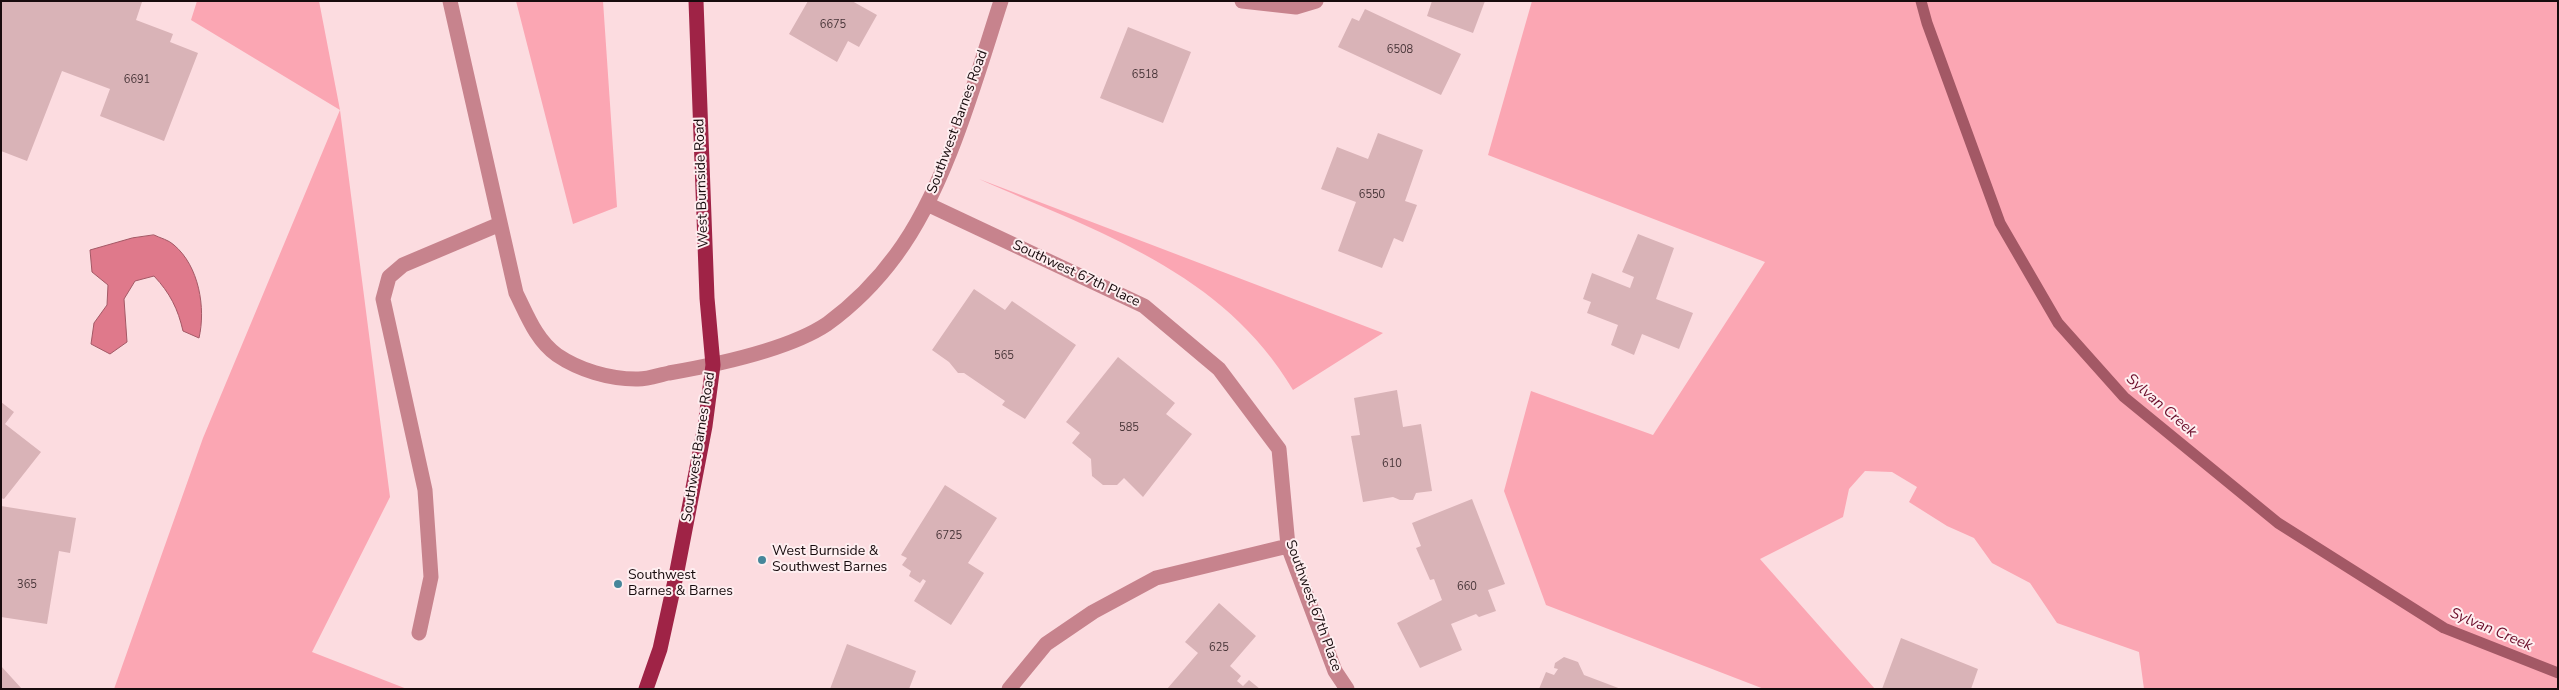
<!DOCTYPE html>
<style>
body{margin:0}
#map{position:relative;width:2559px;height:690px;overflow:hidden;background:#fcdce0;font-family:"Nunito Sans",sans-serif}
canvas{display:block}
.frame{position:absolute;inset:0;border:2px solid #170b0d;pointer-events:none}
</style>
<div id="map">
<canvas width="2559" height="690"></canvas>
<div class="frame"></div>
</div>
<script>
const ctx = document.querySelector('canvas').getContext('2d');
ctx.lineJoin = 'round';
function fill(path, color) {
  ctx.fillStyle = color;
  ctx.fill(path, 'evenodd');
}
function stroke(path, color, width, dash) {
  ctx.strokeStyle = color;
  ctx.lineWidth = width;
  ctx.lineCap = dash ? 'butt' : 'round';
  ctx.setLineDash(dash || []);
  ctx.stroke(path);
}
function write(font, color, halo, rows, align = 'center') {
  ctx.font = font + ' "Nunito Sans",sans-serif';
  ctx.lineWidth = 4;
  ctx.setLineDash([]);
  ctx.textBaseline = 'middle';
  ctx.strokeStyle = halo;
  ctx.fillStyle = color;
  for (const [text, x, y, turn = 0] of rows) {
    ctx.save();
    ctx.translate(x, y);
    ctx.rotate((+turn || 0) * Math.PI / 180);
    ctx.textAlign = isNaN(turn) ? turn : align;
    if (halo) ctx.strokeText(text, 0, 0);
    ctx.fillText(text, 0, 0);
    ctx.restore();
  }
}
fill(new Path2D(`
 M197,1H319L340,110L390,497L312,652L407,689H114L203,438L340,110L191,20Z
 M516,1H603L617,207L573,224Z
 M1532,1H2558V689H2144L2139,652L2057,623L2030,583L1992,563L1974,538L1947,526L1909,502L1917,487L1892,472L1865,471L1849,489L1843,517L1760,559L1875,689H1764L1546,605L1504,491L1531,391L1653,435L1765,262L1488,155Z
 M979,179L1383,333L1293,390C1223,271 1097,232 979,179Z`), '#fba6b3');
const water = new Path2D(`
 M154,235C160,238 169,240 174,245C199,266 206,308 199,338L183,331C178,309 170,293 154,276L135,281L124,299L127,342L110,354L91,344L94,323L107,305L108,285L92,272L90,250L132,238Z`);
fill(water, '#df798b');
stroke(water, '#a35865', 1);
stroke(new Path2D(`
 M1921,1L1927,23L2000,223L2058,323L2124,397L2278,523L2444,628L2558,673`), '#a35865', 11);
fill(new Path2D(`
 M1,1L142,2L136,20L173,34L170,42L198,53L164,141L100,116L110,89L62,71L27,161L1,151Z
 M808,1H852L877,15L859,47L848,41L837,62L789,34Z
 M1432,1H1485L1473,33L1427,16Z
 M1365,9L1461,54L1441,95L1338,47L1352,18L1359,21Z
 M1128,27L1191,52L1163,123L1100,98Z
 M1378,133L1423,150L1405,201L1417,205L1403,242L1394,238L1382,268L1338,251L1356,202L1321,189L1337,147L1368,159Z
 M1638,234L1674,248L1656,299L1693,313L1679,349L1642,334L1634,355L1611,345L1618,325L1587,313L1591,302L1583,299L1592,273L1630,288L1634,277L1622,272Z
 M974,289L1005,310L1012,301L1076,345L1025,419L1002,405L1005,401L964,373H958L949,362L932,350Z
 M1118,357L1175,403L1166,414L1192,434L1143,497L1124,478L1117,485H1103L1092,476L1091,459L1072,443L1080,433L1066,422Z
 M1397,390L1403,427L1421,424L1432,491L1416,493L1413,500H1400L1393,497L1363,502L1351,436L1360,435L1354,398Z
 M1,402L14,412L5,424L41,452L4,499L1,498Z
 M945,485L997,518L968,563L984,573L951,625L914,601L926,581L923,579L920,583L909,576L911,571L902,565L907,558L901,555Z
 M1472,499L1505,584L1488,590L1496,611L1479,617L1476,614L1451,624L1462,650L1420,668L1397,623L1442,600L1434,579L1430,580L1416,548L1421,546L1412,523Z
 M1,506L76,518L70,553L59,551L47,624L1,617Z
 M1219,603L1256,636L1230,666L1241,676L1237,681L1243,686L1249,680L1260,689H1167L1198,653L1185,642Z
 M1901,638L1978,669L1971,689H1882Z
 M847,644L916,671L909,689H830Z
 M1564,657L1578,662L1584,675L1621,689H1539L1546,672L1554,675L1558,669L1554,668L1555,663Z
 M1,666L22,689H1Z`), '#d9b3b7');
stroke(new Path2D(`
 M450,1L516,293C527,315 536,340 557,355C579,370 609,379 636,379C646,380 659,375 669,373C715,365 788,350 827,324C853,305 877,281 896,255C946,188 975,81 1001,1
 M1242,1L1296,7L1316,1
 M927,204L1144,306L1219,369L1279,449L1288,546L1335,671L1347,689
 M419,633L431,577L425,490L383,299L389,277L403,265L500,224
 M1009,689L1046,644L1093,612L1156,578L1288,546`), '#c7838d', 15);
stroke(new Path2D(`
 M646,689L660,649L676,576L705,426L713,365L707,298L696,1`), '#9f2346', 15);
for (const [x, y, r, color] of [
 [762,560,5,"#46869a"],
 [618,584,5,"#46869a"]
]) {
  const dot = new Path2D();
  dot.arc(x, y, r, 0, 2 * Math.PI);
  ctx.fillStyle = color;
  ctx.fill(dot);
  stroke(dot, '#feeef0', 2);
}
write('11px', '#483538', null, [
 ["6675",833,25],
 ["6508",1400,50],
 ["6518",1145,75],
 ["6691",137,80],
 ["6550",1372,195],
 ["565",1004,356],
 ["585",1129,428],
 ["610",1392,464],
 ["6725",949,536],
 ["365",27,585],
 ["660",1467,587],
 ["625",1219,648]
]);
write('14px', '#170b0d', '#feeef0', [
 ["Southwest Barnes Road",958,122,-70],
 ["West Burnside Road",702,183,-92],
 ["Southwest 67th Place",1076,274,25],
 ["Southwest Barnes Road",699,447,-81],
 ["Southwest 67th Place",1313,606,70]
]);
write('14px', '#170b0d', '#feeef0', [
 ["West Burnside &",772,552],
 ["Southwest Barnes",772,568],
 ["Southwest",628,576],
 ["Barnes & Barnes",628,592]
], 'left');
write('italic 15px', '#6c0e2b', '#feeef0', [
 ["Sylvan Creek",2161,406,41],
 ["Sylvan Creek",2491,630,23]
]);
</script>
